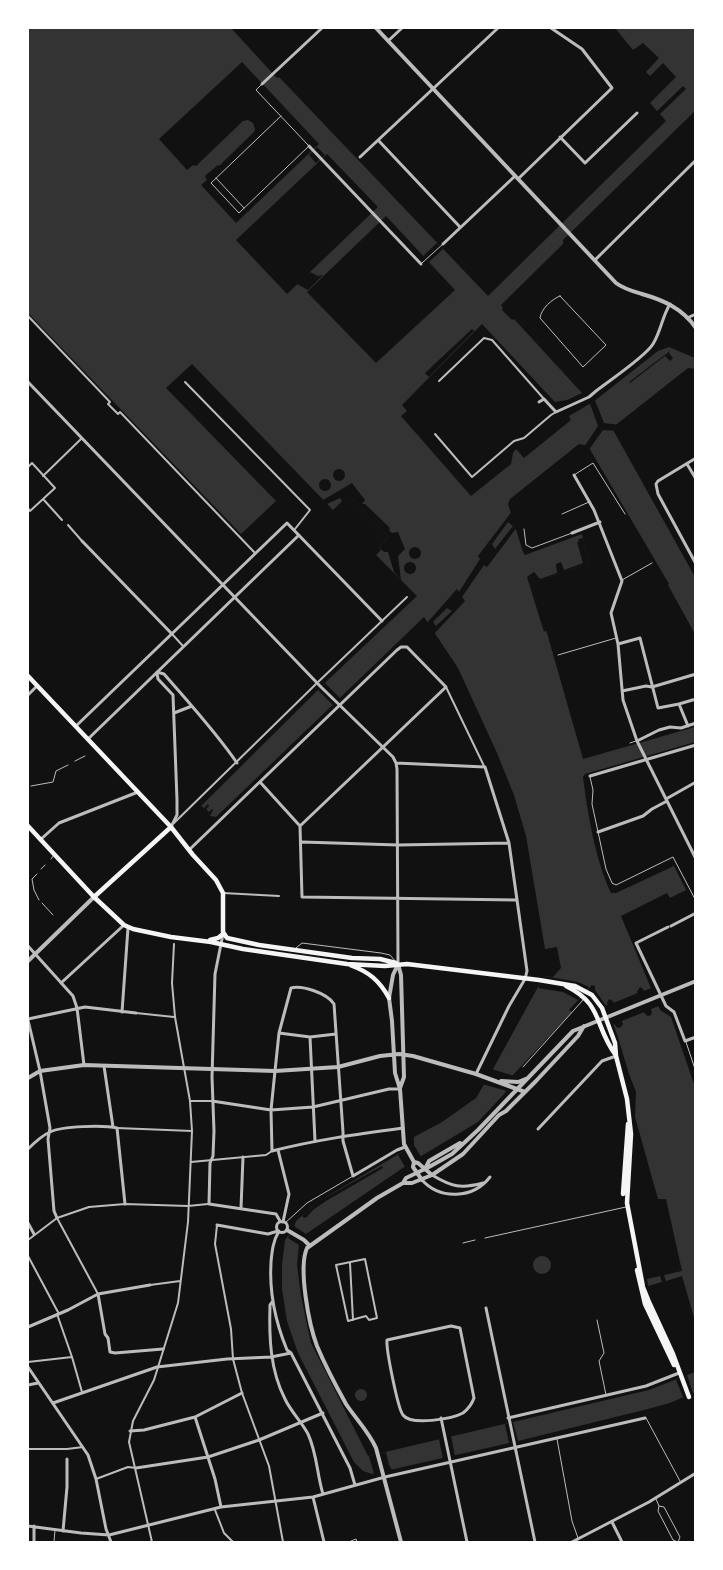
<!DOCTYPE html>
<style>
body{margin:0}
#map{position:relative;width:723px;height:1570px;overflow:hidden;background:#111;font-family:Georgia,serif}
canvas{display:block}
.frame{position:absolute;inset:0;border:29px solid #fff;pointer-events:none}
</style>
<div id="map">
<canvas width="723" height="1570"></canvas>
<div class="frame"></div>
</div>
<script>
const ctx = document.querySelector('canvas').getContext('2d');
ctx.lineJoin = 'round';
function fill(path, color) {
  ctx.fillStyle = color;
  ctx.fill(path, 'evenodd');
}
function stroke(path, color, width, dash) {
  ctx.strokeStyle = color;
  ctx.lineWidth = width;
  ctx.lineCap = dash ? 'butt' : 'round';
  ctx.setLineDash(dash || []);
  ctx.stroke(path);
}
fill(new Path2D(`
 M28,28H231L276,77L278,78L279,77L488,296L666,121L660,114L686,89L683,86L657,111L650,103L676,77L663,63L650,76L646,72L659,58L643,43L633,50L615,28H695V111L563,240V244L501,305L503,308L502,310L512,320L514,319L582,393L567,400L555,402L482,324L402,405L407,411L401,416L471,496L511,464L513,453L516,449L524,458L571,420L569,416L593,402L658,351L669,347L695,358V369L688,368L612,428L695,577V634L668,585L669,584L588,446L579,444L510,499L508,504L523,552L525,555L582,534L583,538L589,563L536,582L532,577L529,578L547,633L583,759L695,727V742L585,774L583,777C587,811 596,862 611,893H616L674,866L686,890L670,898L667,893L621,916L660,1010L671,1017L695,1087V1321L682,1276L666,1281L664,1275L682,1271L666,1199H658L635,1117L636,1092L629,1074L617,1034L606,1006L595,990V986L592,985L569,1010L572,1012L513,1075L505,1093L478,1122L413,1161L306,1234L299,1244L297,1265L301,1296L309,1334L311,1343L368,1456L649,1390L695,1372V1392L670,1403L644,1410L518,1441L372,1474L363,1471L354,1462L298,1353L287,1321L282,1289V1265L285,1240L293,1230L296,1221L319,1201L414,1145V1137L442,1122L476,1098L493,1069L544,976L553,977L561,968L557,947L545,949L526,836L514,795L497,753L458,668L424,617L216,817L210,816L213,810L212,809L209,812L206,809L209,806L208,804L204,808L201,806L329,679L417,596L376,555L381,550L379,547L389,537L352,499L342,508L338,505L333,510L192,364L166,388L276,501L241,534L28,313ZM242,62L319,144L236,223L201,185L207,180L205,177L206,175L218,165L219,166L254,132L255,129L253,123L248,120L243,121L196,166L193,165L187,170L159,139ZM327,154L378,207L287,294L236,240ZM386,216L455,290L376,363L307,292ZM640,987L643,989L652,1012L651,1015L648,1016L645,1014L637,992ZM609,999L613,1001L623,1024L620,1028L616,1027L607,1003Z
 M533 1265a9 9 0 1 1 18 0a9 9 0 1 1-18 0Z
 M660,1276L662,1282L648,1286L647,1279Z
 M355 1395a6 6 0 1 1 12 0a6 6 0 1 1-12 0Z`), '#333');
fill(new Path2D(`
 M317,147L325,155L316,163L309,155Z
 M437,243L443,249L429,262L423,256Z
 M310,272L318,276L323,275L308,290L297,284Z
 M472,329L474,331L429,377L425,373Z
 M670,351L669,353L673,358L670,361L665,356L630,383L629,382Z
 M594,398L604,423L620,425L616,428L617,431L603,430L588,451L586,448L584,447L598,426L589,401Z
 M333 475a6 6 0 1 1 12 0a6 6 0 1 1-12 0Z
 M319 485a6 6 0 1 1 12 0a6 6 0 1 1-12 0Z
 M352,483L365,500L362,504H365L390,528L389,530L392,533L398,532L405,549L398,556L401,580L394,572L388,552H384L379,547L389,537L352,499L342,508L338,505L342,501L340,498L327,504L323,500Z
 M513,510L518,526L487,567L484,565L462,597L465,601L434,634L426,624L457,589L459,592L480,559L478,556ZM508,522L513,526L495,549L492,544ZM447,608L452,611L436,626L433,622Z
 M583,538L589,563L536,582L532,577L529,578L547,630L544,632L527,577L534,572L540,579L557,573L556,564L561,562L564,570L583,563L577,542H579L578,539Z
 M409 553a6 6 0 1 1 12 0a6 6 0 1 1-12 0Z
 M404 568a6 6 0 1 1 12 0a6 6 0 1 1-12 0Z
 M325,683L340,698L333,705L318,690Z
 M544,976L578,982L589,987L578,1000L563,992L538,988Z
 M654,987L661,1005L649,1010L641,992Z
 M640,992L647,1011L619,1022L611,1004Z
 M610,1004L618,1023L611,1026L603,1007Z
 M492,1069L514,1076L507,1091L482,1084Z
 M414,1145L421,1157L405,1167L398,1155Z
 M382,1166L383,1168L326,1201L313,1210L307,1217L304,1218L302,1216L319,1201Z
 M294,1226L306,1234L299,1245L288,1238Z
 M687,1375L693,1393L683,1397L676,1380Z
 M513,1422L518,1441L509,1443L505,1424Z
 M451,1436L455,1456L443,1459L439,1439Z
 M386,1452L389,1465L392,1470L374,1474L369,1456Z`), '#111');
stroke(new Path2D(`
 M261,85L256,90L309,146L239,213L211,183L281,116
 M216,178L244,208
 M422,263L443,244
 M560,296L606,345L583,367L540,318C541,309 552,299 560,296Z
 M574,475L593,463L625,514
 M562,514L589,502
 M524,529L526,545L532,548L572,533
 M622,580L652,563
 M558,655L616,638
 M630,743L636,741
 M75,761L85,756
 M590,777L593,790L592,804L606,869L612,883L616,885L673,857L696,901
 M31,786L53,782L56,771L68,765
 M51,859L54,855
 M41,869L45,865
 M37,874L32,879L34,890L39,900
 M42,903L53,915
 M296,948L302,943L381,953L390,955L396,962
 M686,1042L696,1072
 M523,1067L583,1000
 M285,1223L307,1203L353,1176
 M485,1238L626,1207
 M463,1243L475,1240
 M597,1320L604,1353L599,1361L606,1395
 M646,1418L680,1481
 M557,1439L572,1521L578,1538
 M656,1499L659,1506L658,1511L673,1540L678,1542L680,1537L664,1507L659,1506
 M351,1541L356,1539L357,1542
 M54,1542L55,1530`), '#bcbcbc', 1);
stroke(new Path2D(`
 M28,316L110,402L108,404L118,414L120,412L255,553
 M439,381L484,338L492,340L544,399
 M185,382L310,510L295,529
 M435,434L472,477L514,441L524,438L551,415L556,412
 M28,467L32,463L55,488L30,511L28,508
 M43,476L81,439
 M43,499L62,520
 M68,525L82,541
 M172,634L183,646
 M446,687L484,766
 M174,823L317,683L407,597
 M223,893L279,896
 M136,1013L174,1017
 M190,1101H212
 M117,1128L192,1131
 M191,1162L266,1155L272,1151
 M57,1218L98,1294
 M217,1225L215,1244L231,1329L233,1359L242,1393L269,1466L283,1542
 M28,1240L57,1218L89,1207L125,1204L188,1206L208,1204
 M28,1256L59,1314
 M365,1259L377,1318L369,1320L366,1316L348,1321L336,1265Z
 M350,1263L353,1320
 M150,1285L180,1281
 M72,1357L82,1392
 M28,1362L72,1357L57,1314
 M28,1449H67L83,1447
 M96,1479L128,1467L136,1468
 M215,1510L224,1533L233,1542
 M152,1542L129,1442L133,1421L154,1380L178,1303L188,1222L192,1131L190,1101L175,1017L172,983L174,944`), '#bcbcbc', 2);
stroke(new Path2D(`
 M388,41L402,28
 M262,84L322,28
 M560,137L585,163L637,113
 M378,140L460,227
 M309,146L421,264
 M360,157L498,28
 M518,179L612,88L582,49L551,28
 M443,244L515,176
 M595,260L696,160
 M687,318L696,314
 M28,382L321,687L393,757L396,763L397,769L398,964
 M539,402L544,399L556,412L589,397L596,391C610,380 645,357 653,344C661,331 662,317 670,304
 M696,458L658,481L656,484L658,494L696,564
 M687,464L696,479
 M574,475L594,510L622,581L611,613L618,644L623,700L637,741L696,859
 M572,533L600,522
 M82,541L172,634
 M618,644L640,638L658,708L679,704L696,699
 M157,672L164,674C189,703 215,731 237,763
 M157,673L158,679L173,695L177,800V815L171,827
 M622,691L646,686L652,687L696,674
 M28,695L37,686
 M679,704L688,726
 M174,713L192,706
 M76,726L287,523L382,621
 M88,739L299,535
 M637,741L659,730L670,727L681,728L696,723
 M396,763L485,767L509,843L527,971L525,979L509,1006L476,1074
 M590,776L696,745
 M260,782L300,826L302,897L517,900
 M666,799L696,782
 M598,832L643,816L652,809L667,801
 M40,840L59,823L138,792
 M302,842L398,845L509,843
 M189,850L397,650L401,647H407L446,687L300,826
 M671,926L696,913
 M668,927L636,943L666,1006L674,1012L685,1041L696,1037
 M223,934L215,974L212,1077L214,1131L213,1156L210,1163L209,1204L276,1214L280,1221
 M28,946L73,996L77,1008L84,1065
 M61,983L124,925
 M122,1012L128,928
 M28,1019L85,1007L136,1013
 M28,1020L40,1071L50,1128L48,1139L54,1211L57,1218
 M279,1033L310,1037L336,1034
 M310,1037L315,1141
 M104,1066L113,1127
 M212,1101L271,1110L313,1107L389,1089H400
 M403,1128C358,1134 315,1140 272,1151L271,1110L275,1071L279,1033L291,988C302,985 327,993 334,1004L343,1132V1141L353,1176L397,1150L405,1147
 M538,1129L602,1061L616,1056
 M28,1149C34,1143 41,1136 50,1132C62,1126 104,1125 117,1128L125,1204
 M278,1150L289,1194L283,1222
 M432,1175C452,1187 461,1189 483,1183
 M422,1180C440,1200 473,1199 490,1177
 M241,1208L243,1157
 M276.5 1227a5.5 5.5 0 1 1 11 0a5.5 5.5 0 1 1-11 0Z
 M28,1223L34,1234
 M217,1225L268,1234L278,1231
 M279,1231C273,1241 272,1251 271,1262C269,1294 275,1321 287,1350L291,1353L350,1468L355,1485
 M98,1294L105,1334L108,1338L110,1352L115,1353L163,1349
 M272,1302L270,1305C269,1337 270,1370 285,1399C291,1412 302,1422 308,1434C317,1453 317,1475 323,1494
 M486,1308L535,1542
 M451,1326L460,1328L474,1398C472,1404 468,1409 463,1413C452,1419 411,1426 403,1415C398,1409 386,1350 387,1340Z
 M28,1327L68,1310L98,1294L150,1285
 M28,1367L88,1455L96,1479L106,1529L111,1542
 M28,1385L38,1383
 M53,1403L157,1367L227,1359L271,1357L291,1353
 M195,1417L215,1479L221,1507
 M441,1418L467,1542
 M508,1418L646,1386L679,1373
 M130,1431L144,1430L195,1417L242,1393
 M136,1468L208,1457L259,1440L323,1413
 M313,1497L324,1542
 M612,1522L622,1542
 M28,1526L81,1533L109,1535L221,1507L313,1497L385,1477L645,1418
 M63,1531L67,1487V1459
 M34,1542V1526
 M572,1542L649,1502L696,1473`), '#bcbcbc', 3);
stroke(new Path2D(`
 M376,28L616,283C624,289 632,291 642,294C663,300 682,308 696,328
 M28,961L94,897
 M398,964L393,975L389,998L392,1021L395,1073L400,1089L404,1144L414,1162L413,1167L422,1180
 M398,964L401,975L404,1077L400,1088
 M28,1078L40,1071L84,1065L275,1071L338,1067L380,1056L399,1054L413,1056L476,1074L525,1092
 M501,1081L518,1082L528,1078
 M414,1162L418,1163L432,1175
 M425,1169L429,1161L460,1143
 M403,1183H412L432,1175L463,1154L499,1115L506,1111L536,1081L578,1036L584,1026
 M287,1230L304,1240L309,1245
 M401,1542L376,1448C369,1432 356,1419 346,1404C336,1386 325,1365 317,1346C309,1325 298,1268 307,1248L377,1198L403,1183L406,1178L429,1167L452,1154L478,1130L573,1031L696,981`), '#bcbcbc', 4);
stroke(new Path2D(`
 M28,676L171,827L193,855L216,880L223,893V932L227,938L259,945L352,958L380,959L396,963
 M28,826L94,897L124,925L133,929L171,937L211,942L243,949L347,964L385,966L407,964L539,980L575,986L592,995L602,1008L615,1043L616,1056L627,1099L631,1134L627,1203L643,1287L649,1302L673,1354L689,1397
 M94,897L171,827
 M210,940L218,938L223,934
 M350,965C369,972 379,980 389,998
 M566,986C603,1004 594,1025 615,1054
 M623,1194L628,1124
 M637,1270L645,1304L674,1365`), '#f5f5f5', 4.5);
</script>
